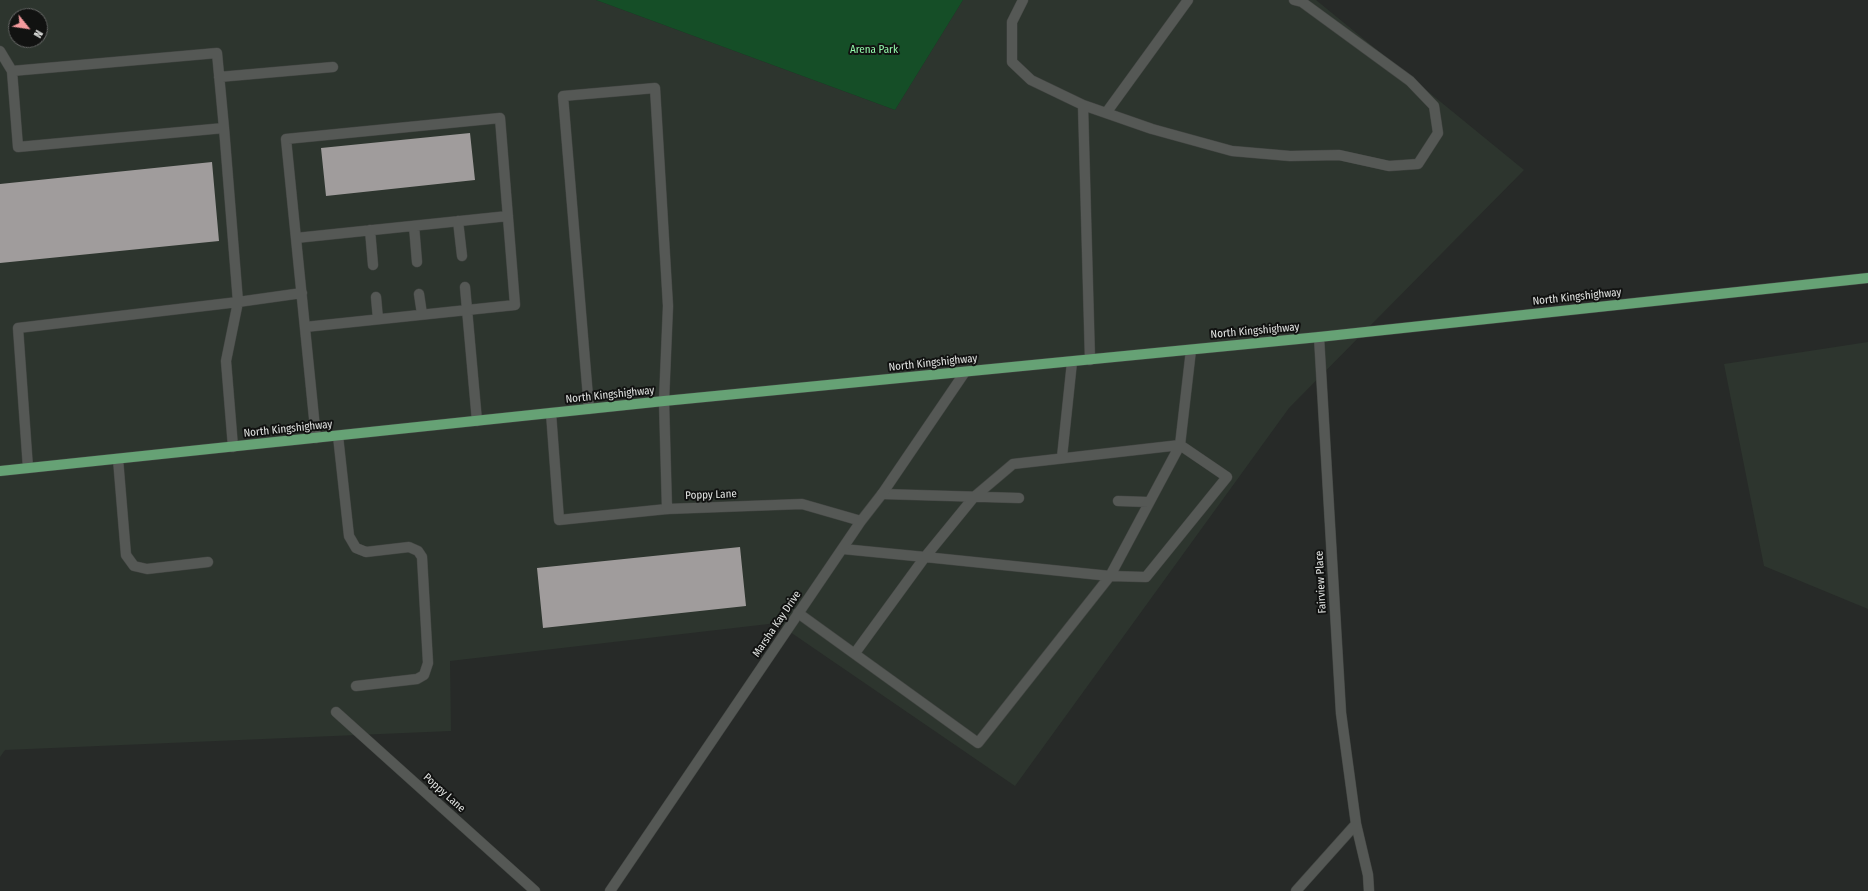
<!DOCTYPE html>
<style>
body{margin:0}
#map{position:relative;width:1868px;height:891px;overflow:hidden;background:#272a28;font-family:"Fira Sans Condensed",sans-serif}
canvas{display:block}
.north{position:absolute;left:8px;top:8px;width:40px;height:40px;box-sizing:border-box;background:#111211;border:1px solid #656665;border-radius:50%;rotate:120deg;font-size:11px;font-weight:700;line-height:16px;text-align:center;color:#e2e4e2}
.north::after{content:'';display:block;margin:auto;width:14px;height:18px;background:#f59b9e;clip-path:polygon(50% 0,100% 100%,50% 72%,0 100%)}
</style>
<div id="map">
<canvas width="1868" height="891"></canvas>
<div class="north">N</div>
</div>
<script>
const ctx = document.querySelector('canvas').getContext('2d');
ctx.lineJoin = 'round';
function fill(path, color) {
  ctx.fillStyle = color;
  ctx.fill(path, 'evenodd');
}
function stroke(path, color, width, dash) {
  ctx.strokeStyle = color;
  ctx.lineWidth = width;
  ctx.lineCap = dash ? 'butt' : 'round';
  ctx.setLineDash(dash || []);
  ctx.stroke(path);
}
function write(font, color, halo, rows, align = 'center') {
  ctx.font = font + ' "Fira Sans Condensed",sans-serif';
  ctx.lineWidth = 4;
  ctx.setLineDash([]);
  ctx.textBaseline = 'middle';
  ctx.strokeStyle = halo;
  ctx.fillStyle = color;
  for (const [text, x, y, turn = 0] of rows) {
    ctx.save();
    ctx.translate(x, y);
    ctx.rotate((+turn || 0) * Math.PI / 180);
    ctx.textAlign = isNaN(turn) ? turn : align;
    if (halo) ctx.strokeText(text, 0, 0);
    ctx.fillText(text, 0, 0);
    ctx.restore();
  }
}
fill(new Path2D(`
 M0,0H596L895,110L963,0H1316L1524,170L1289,408L1015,786L777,623L450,661L451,731L5,750L0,757ZM16,16H40V40H16Z
 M1868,342V609L1764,566L1724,364Z`), '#2d352e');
fill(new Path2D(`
 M596,0H963L895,110Z`), '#154e27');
fill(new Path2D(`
 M470,133L475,180L326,196L321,148Z
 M212,162L219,241L0,263V184Z
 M740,547L746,606L543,628L537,568Z`), '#a09c9c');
const lane = new Path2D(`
 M1023,0L1012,22V62L1031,80L1083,105L1152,129L1232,151L1290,156L1339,155L1389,166L1418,164L1438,133L1434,106L1410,81L1302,2L1294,0
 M0,51L12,71L18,147L224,128L217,53L12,71
 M219,77L333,67
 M1083,105L1090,360
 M1106,113L1188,0
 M224,128L238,302L302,293
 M458,221L462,256
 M414,226L417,262
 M370,230L373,265
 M296,238L508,216
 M465,287L477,421
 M419,294L422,314
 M376,297L378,319
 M305,327L515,305L500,118L286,139L316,438
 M589,409L563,96L655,88L668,306L664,401
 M551,413L559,520L667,509
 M338,436L349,536L356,548L366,552L409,547L418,551L422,557L428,663L424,675L417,679L356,686
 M1180,445L1227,477L1146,577L1110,576Z
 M1062,457L1072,362
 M118,459L126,555L134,566L147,569L208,562
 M28,468L18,328L238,302L226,361L233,447
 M882,494L1019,498
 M1118,501L1148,502
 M843,549L925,557L855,653
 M798,613L978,743L1110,576L925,557L974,497L1013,464L1180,445L1191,350`);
const street = new Path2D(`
 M1319,337L1341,713L1356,824L1368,875L1369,891
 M664,401L667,509L802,504L861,521
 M336,712L535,891
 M610,891L861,521L882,494L965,372
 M1296,891L1356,824`);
const primary = new Path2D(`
 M0,471L664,401L1319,337L1868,278`);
stroke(lane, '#424542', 11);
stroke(street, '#424542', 11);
stroke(primary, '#424542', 11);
stroke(lane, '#555855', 10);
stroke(street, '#555855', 10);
stroke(primary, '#66a275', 10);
write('11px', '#94f9ac', '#111211', [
 ["Arena Park",874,50]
]);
write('11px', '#e2e4e2', '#111211', [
 ["North Kingshighway",1577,297,-6],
 ["North Kingshighway",1255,331,-5],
 ["North Kingshighway",933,363,-6],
 ["North Kingshighway",610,395,-6],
 ["North Kingshighway",288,429,-6],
 ["Poppy Lane",711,495,-2],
 ["Fairview Place",1321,582,-93],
 ["Marsha Kay Drive",777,624,-56],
 ["Poppy Lane",444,793,42]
]);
</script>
